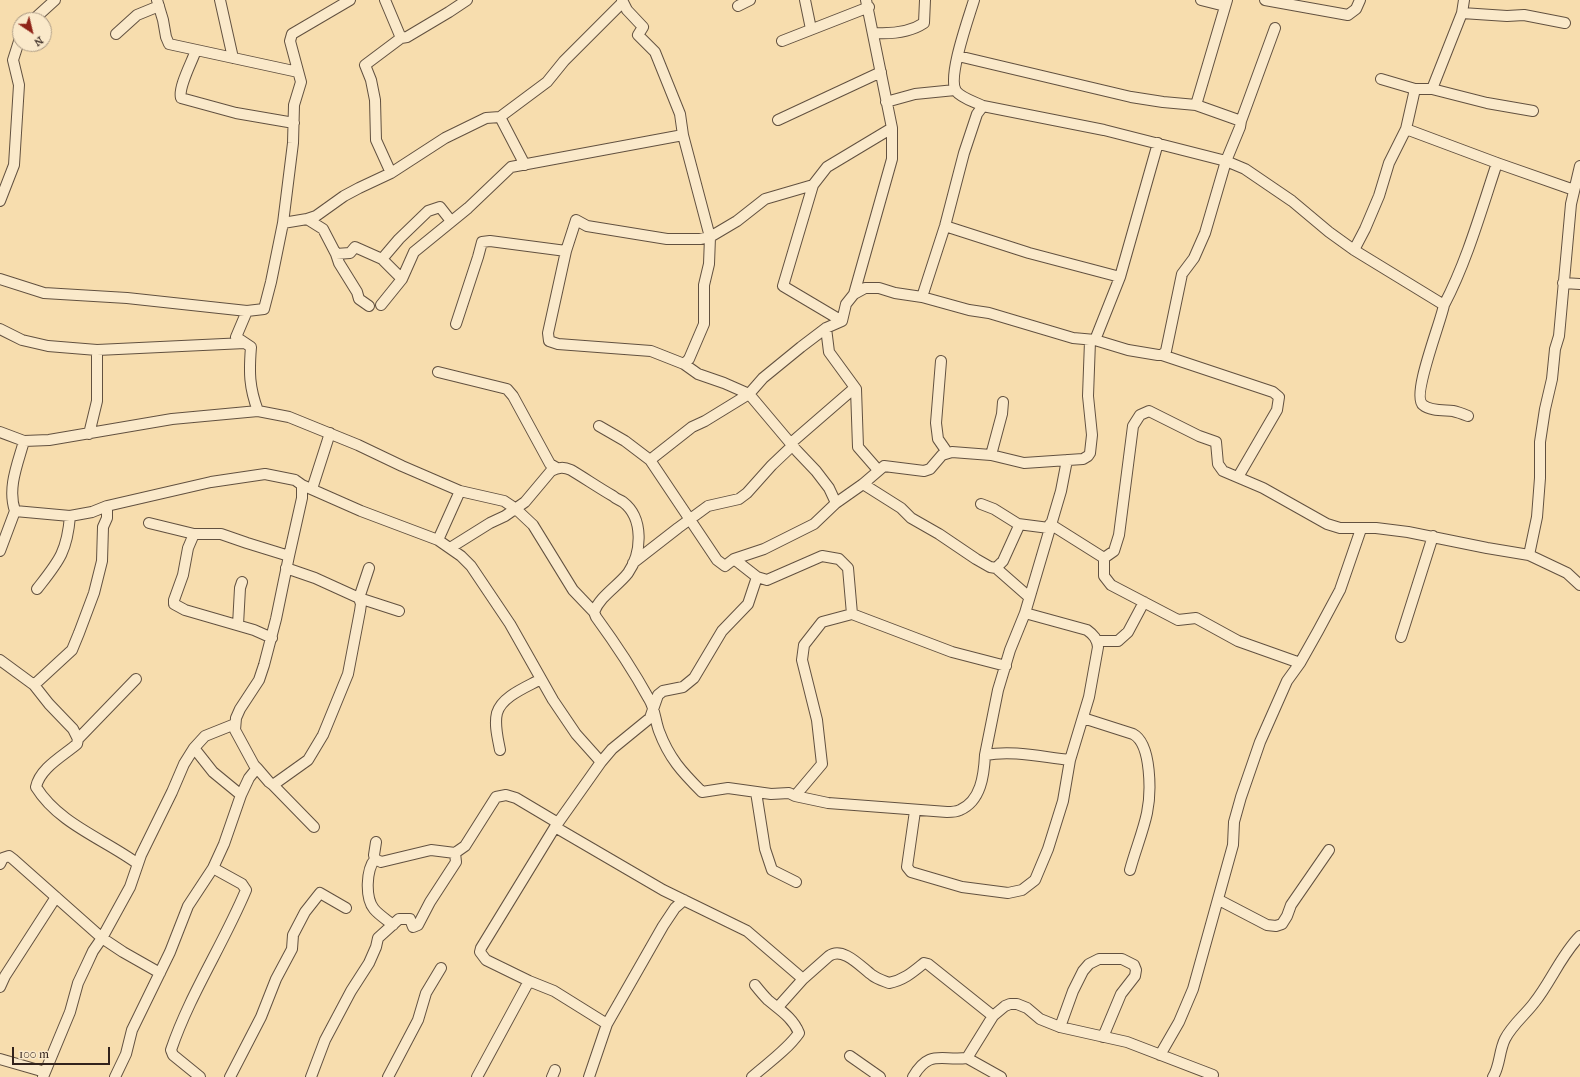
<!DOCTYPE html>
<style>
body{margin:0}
#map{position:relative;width:1580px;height:1077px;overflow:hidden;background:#f7ddae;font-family:"IM FELL French Canon",serif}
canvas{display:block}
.north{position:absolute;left:12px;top:12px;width:40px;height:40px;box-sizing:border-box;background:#fae9ca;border:1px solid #aa9984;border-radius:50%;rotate:145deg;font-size:11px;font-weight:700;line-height:16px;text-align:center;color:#31221c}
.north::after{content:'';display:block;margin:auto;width:14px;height:18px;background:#8f2418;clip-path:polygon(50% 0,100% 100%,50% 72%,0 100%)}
.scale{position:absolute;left:12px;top:1047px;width:98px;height:18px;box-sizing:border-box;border:2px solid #31221c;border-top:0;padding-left:5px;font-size:12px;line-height:14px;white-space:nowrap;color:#31221c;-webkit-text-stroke:3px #fae9ca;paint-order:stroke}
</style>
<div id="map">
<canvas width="1580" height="1077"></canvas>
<div class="north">N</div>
<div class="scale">100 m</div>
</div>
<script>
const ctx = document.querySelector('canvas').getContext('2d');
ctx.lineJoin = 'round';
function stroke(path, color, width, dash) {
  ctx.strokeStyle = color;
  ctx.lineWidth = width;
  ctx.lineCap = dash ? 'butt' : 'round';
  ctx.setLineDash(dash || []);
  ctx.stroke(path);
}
const minor = new Path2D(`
 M157,0L163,20L166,37L169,44L298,72
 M220,0L233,58
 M385,0L401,38
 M805,0L811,29
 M974,0C969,17 947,77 956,91C961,98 975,102 983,106
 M1201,0L1225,6
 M1265,0L1348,15L1356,9L1360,0
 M738,6L750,0
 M1462,13L1507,16L1524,15L1565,23
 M33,20L55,0
 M874,33C891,34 909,33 924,23L925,0
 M116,34L137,15L159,6
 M782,41L869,7
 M196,50C192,62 178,87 181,98L236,113L294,123
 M958,56L1131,97L1163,102L1196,105L1241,121L1240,127L1226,161L1205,233L1194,258L1182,274L1166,351L1162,355H1158L1128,350L1095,340
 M1381,79L1415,89H1432L1487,103L1533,111
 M1432,89L1462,13L1464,0
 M886,102L915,94L955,90
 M1196,105L1227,0
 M500,117L525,165
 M778,120L881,72
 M1241,121L1275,28
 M1406,129L1497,163L1574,190
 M683,135L710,237L737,221L765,199L813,185
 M391,173L376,140L375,100L371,80L365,65L401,38L407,37L449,12L467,0
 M0,201L14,165L19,85L13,60L20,38
 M307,219L323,229L336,254L350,253L355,247L382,259L402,279
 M283,223L307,219L316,216L344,196L359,188L391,173L445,138L486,118L500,117L547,82L564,61L623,2L622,0
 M945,226L1029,253L1120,277
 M1354,250L1365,229L1379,196L1389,163L1406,129L1415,89
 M336,254L339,263L357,292L359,299L369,306
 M382,259L399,239L428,211L440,207L451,221
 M0,279L44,293L127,298L247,311
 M1563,283L1580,284
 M854,294L892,159V128L866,0
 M922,297L945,226L964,153L977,114L983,106L1104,130L1226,161L1245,169L1292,201L1329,232L1354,250L1444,305C1441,322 1411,396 1423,405C1430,411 1444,410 1453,411C1458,412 1463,414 1468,416
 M381,305L402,279L414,252L468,208L511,167L683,135L680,114L655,52L638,35L643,27L627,10L623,2
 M1444,305C1467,261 1481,211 1497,163
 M842,321L783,286L813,185L827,167L892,128
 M456,324L478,257L482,242L490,241L566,251
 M826,328L829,352L856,389L858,447L878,470
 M0,329L22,340L48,346L97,350L245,343
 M1162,355L1273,392L1279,397L1277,410L1238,477
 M941,361L936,423L938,439L947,452
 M438,372L507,389L513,396L550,464L557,468
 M258,411C249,387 249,372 251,347L236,337L247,311L264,309L271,282L283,223L293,143L294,105L301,82L290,41L292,34L350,0
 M599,426L625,441L650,460L717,560L725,566L734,559
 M0,432L24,441L49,440L172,419L258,411L289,417L358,445L402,466L460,491L504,501L516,509L533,525L573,590L594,612
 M89,434L97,401V350
 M24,441C18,463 7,488 15,511L70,516L92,512L107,506
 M991,455L1002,414L1003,402
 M650,460L692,427L705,421L749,394L763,378L801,347L826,328L842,321L846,304L854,294L865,288H879L895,293L922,297L969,310L989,313L1073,338L1095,340L1120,277L1158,143
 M863,484L901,508L911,518L939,534L976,559L990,567L996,568L1029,597
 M312,489L330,433
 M836,503L863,484L884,466L924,471L930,469L942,455L952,452L991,455L1024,463L1083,459L1088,456L1090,453L1092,435L1088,396L1090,341
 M981,504L994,509L1018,524V528L1003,561L996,568
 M149,523L194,534H221L247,543L289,556
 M1018,524L1049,528
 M1050,524L1104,558L1114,551L1119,535L1133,426L1140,415L1149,411L1199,436L1216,442L1218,464L1223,471L1263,488L1327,524L1340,528H1376L1408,532L1487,548L1529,555L1567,573L1580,585
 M194,534L188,548L183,575L174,600V604L185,610L254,630L272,638
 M438,540L460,491
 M450,548L490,523L505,516L525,502L551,471C559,467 564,467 571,470C586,479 599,488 613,496C616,499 620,500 623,502C644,518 642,553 628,573C618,586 600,596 594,612L596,617C615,643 633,670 649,699C655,709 655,720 659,731C669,758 682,772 702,792L728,788L771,794L789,793L795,796L828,803L947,812C951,812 956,812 960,810C981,801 984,775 985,755C1014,750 1041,757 1070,760
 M0,551L15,511
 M1529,555L1537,517L1540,478V442L1545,409L1552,379L1555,349L1559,336L1571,204L1580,166
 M1104,558V576L1111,585L1178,620L1196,618L1238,641L1300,663
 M633,563L678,528L708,506L739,499L747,493L772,465L792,446L791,443L851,391L856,389
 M369,568L359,598L399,611
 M757,577L767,580L822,556L839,559L848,568L852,614
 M37,589C58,562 67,553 70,516
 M238,625L240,588L242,582
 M1401,637L1433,536
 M1098,641H1118L1128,632L1144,602
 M0,660L34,685L49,704L73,729L78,739L77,744C63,756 40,768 36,787C59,824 104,839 138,864
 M34,685L72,650L79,633L94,593L102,561L103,527L107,518V506L211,482L265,474L295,480L302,485L361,511L438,540L461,556L471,566L510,624L553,700L576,734L601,762
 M1083,718L1133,734C1152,744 1151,794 1147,813C1143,832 1135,851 1130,870
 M78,739L136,679
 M194,748L205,736L235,724
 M500,750C498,739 494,725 497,713C502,696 527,687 541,679
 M985,755L998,690L1010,650L1025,613L1061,491L1067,460
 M257,768L269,782L273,785L308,760L323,735L348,674L360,611L361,604L359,598L315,578L286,568
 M273,785L314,827
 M756,792L765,849L772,870L796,882
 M795,796L822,764L817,720L802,660L804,645L822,622L852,614L952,652L1006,666
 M915,811L907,867L911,872L962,887L1008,893L1022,890L1035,880L1048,849L1063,801L1070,760L1089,697L1098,647C1097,639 1094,635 1087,630L1025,613
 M555,827L663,890L747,931L803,979
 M376,842L374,855L375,859L381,862L431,850L455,853
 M375,859C366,870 365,898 374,909C379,915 387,920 393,925
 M0,864L3,858L9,856L13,859L102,938L123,952L160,973
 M1219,900L1267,925L1276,926L1282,924L1287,916L1291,905L1329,850
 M0,987L5,976L56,897
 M778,1007L803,979L829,956C843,946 861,967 872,975C877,979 884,981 889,983C904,980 913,972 924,963L928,964L993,1016
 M607,1024L554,991L529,981L486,960L480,952L481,948L555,827L601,762L612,749L650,718L658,695L663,691L683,687L694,678L722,631L748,604L757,577L734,559L764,549L814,524L836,503L829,488L816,471L797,451L749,394L724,383L698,374L684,364L689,359L704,324V285L709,264L710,237L700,239H667L587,226L576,220L566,251L548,333L549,341L558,344L651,351L684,364
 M1060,1027L1073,991L1083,971L1089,964L1099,959H1122L1134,965L1136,970L1135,976L1121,994L1103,1037
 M1160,1055L1179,1022L1193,989L1233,845L1234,822L1241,797L1260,742L1287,681L1300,663L1318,631L1340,590L1361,529
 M850,1056L880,1077
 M967,1058L1001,1077
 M0,1059L45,1072
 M43,1077L70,1012L78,983L87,964L93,951L102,938L130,887L141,855L172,792L184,764L194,748L213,772L241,795
 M115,1077L126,1054L132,1030L170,952L188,906L213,868L224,844L241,795L249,778L257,768L254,765L235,730L236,718L240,709L259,680L264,665L276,619L289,556L302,498V485
 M200,1077L173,1055L171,1050C190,994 223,945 246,890L242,884L213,868
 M230,1077L261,1017L276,979L292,949L293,935L305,912L320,893L346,908
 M311,1077L325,1040L351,991L369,963L376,947L378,938L399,919H410L413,927L418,925L430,902L456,862L455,853L465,846L496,797L506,795L516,798L558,823
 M388,1077L418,1020L426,993L441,968
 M477,1077L529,981
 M552,1077L555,1070
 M589,1077L607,1024L663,926L675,908L684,900
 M752,1077C768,1063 787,1050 799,1033C793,1018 780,1010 768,1000C763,995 759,990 755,985
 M913,1077C929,1049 941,1061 967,1058L993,1016L1005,1006L1010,1004H1017L1027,1008L1040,1019L1060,1027L1127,1042L1213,1075
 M1493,1077C1500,1066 1499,1051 1505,1039C1512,1025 1525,1015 1534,1003C1551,982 1561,955 1580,936`);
stroke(minor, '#625140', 12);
stroke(minor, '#fae9ca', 10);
</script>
